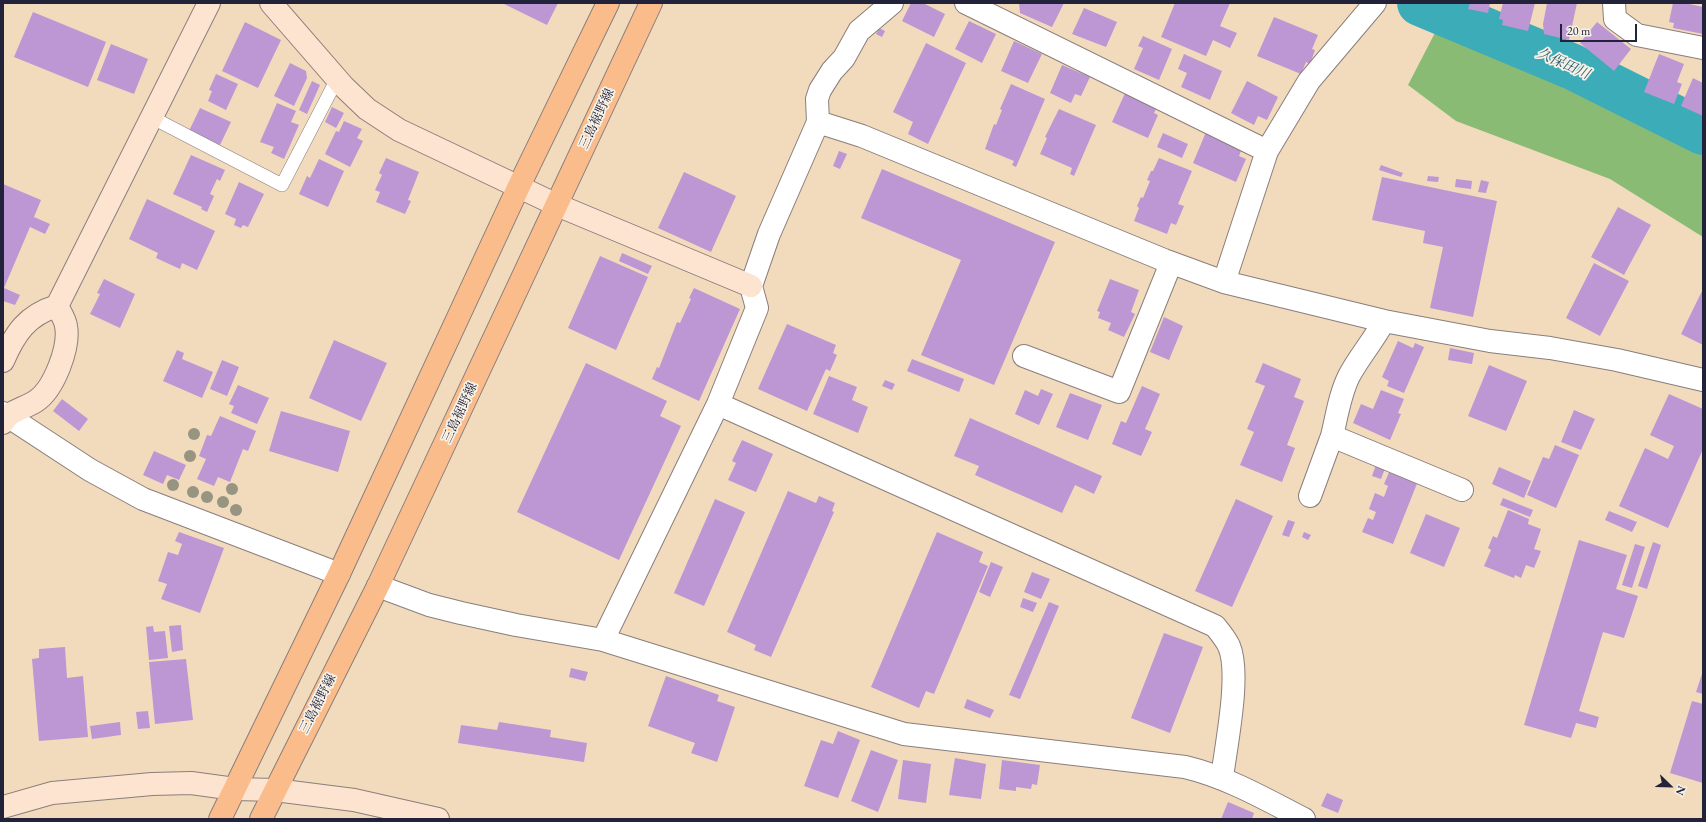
<!DOCTYPE html>
<meta charset="utf-8">
<style>
body{margin:0}
#map{position:relative;width:1706px;height:822px;overflow:hidden;background:#f2dbbc;font-family:"EB Garamond",serif}
canvas{display:block}
.frame{position:absolute;inset:0;border:4px solid #22223b;pointer-events:none}
.north{position:absolute;left:1650px;top:766px;width:40px;height:40px;-webkit-text-stroke:3px #f7f3e8;paint-order:stroke;rotate:113deg;font-size:11px;font-weight:700;line-height:16px;text-align:center;color:#22223b}
.north::after{content:'';display:block;margin:auto;width:14px;height:18px;background:#22223b;clip-path:polygon(50% 0,100% 100%,50% 72%,0 100%)}
.scale{position:absolute;left:1560px;top:24px;width:77px;height:18px;box-sizing:border-box;border:2px solid #22223b;border-top:0;padding-left:5px;font-size:12px;line-height:14px;white-space:nowrap;color:#22223b;-webkit-text-stroke:3px #f7f3e8;paint-order:stroke}
</style>
<div id="map">
<canvas width="1706" height="822"></canvas>
<div class="frame"></div>
<div class="north">N</div>
<div class="scale">20 m</div>
</div>
<script>
const ctx = document.querySelector('canvas').getContext('2d');
ctx.lineJoin = 'round';
function fill(path, color) {
  ctx.fillStyle = color;
  ctx.fill(path, 'evenodd');
}
function stroke(path, color, width, dash) {
  ctx.strokeStyle = color;
  ctx.lineWidth = width;
  ctx.lineCap = dash ? 'butt' : 'round';
  ctx.setLineDash(dash || []);
  ctx.stroke(path);
}
function write(font, color, halo, rows, align = 'center') {
  ctx.font = font + ' "EB Garamond","Noto Serif JP",serif';
  ctx.lineWidth = 3.5;
  ctx.setLineDash([]);
  ctx.textBaseline = 'middle';
  ctx.strokeStyle = halo;
  ctx.fillStyle = color;
  for (const [text, x, y, turn = 0] of rows) {
    ctx.save();
    ctx.translate(x, y);
    ctx.rotate((+turn || 0) * Math.PI / 180);
    ctx.textAlign = isNaN(turn) ? turn : align;
    if (halo) ctx.strokeText(text, 0, 0);
    ctx.fillText(text, 0, 0);
    ctx.restore();
  }
}
fill(new Path2D(`
 M1438,27L1703,133V237L1610,179L1456,121L1408,85Z`), '#8abb74');
stroke(new Path2D(`
 M1420,3L1573,67L1703,132`), '#3cacb8', 46);
fill(new Path2D(`
 M502,3H558L547,25Z
 M911,3H923L945,14L934,37L902,21Z
 M1019,3H1064L1052,27L1020,13Z
 M1175,3H1230L1220,26L1237,33L1230,48L1213,40L1206,56L1161,37Z
 M1470,3H1490L1488,13L1468,9Z
 M1503,3H1535L1528,31L1502,25L1503,20L1499,19Z
 M1547,3H1577L1569,40L1544,34L1543,24Z
 M1673,3H1685L1703,7V34L1673,28L1674,23L1669,22Z
 M1084,8L1117,22L1106,47L1072,34Z
 M33,12L106,42L88,87L14,57Z
 M1274,17L1318,35L1312,49L1315,50L1310,64L1306,62L1301,74L1257,56Z
 M969,21L996,34L982,63L955,49Z
 M245,22L281,40L258,88L222,71Z
 M1597,22L1631,49L1614,71L1580,43Z
 M879,28L885,31L882,37L876,34Z
 M1143,36L1172,49L1159,80L1134,69L1143,48L1138,46Z
 M1014,41L1042,54L1028,83L1001,71Z
 M926,43L966,63L928,144L908,134L913,122L893,112Z
 M111,44L148,59L134,94L97,80Z
 M1184,54L1222,71L1210,100L1181,87L1187,73L1178,69Z
 M1659,54L1684,64L1677,82L1682,84L1674,104L1644,92Z
 M290,63L306,71L307,78L294,106L274,96Z
 M1062,65L1090,77L1081,96L1075,94L1071,103L1050,93Z
 M216,74L238,84L226,110L208,101L212,91L209,90Z
 M1693,78L1703,83V116L1681,106Z
 M312,81L320,85L307,114L299,110Z
 M1247,81L1278,97L1267,120L1258,116L1254,125L1231,113Z
 M1011,84L1045,99L1016,167L1012,165L1014,161L985,149L994,124L996,125L1002,110L1000,109Z
 M1126,91L1157,107L1154,113L1158,115L1148,138L1112,122Z
 M277,103L296,111L291,122L299,125L284,159L271,153L274,147L260,142Z
 M332,107L344,113L336,128L325,122Z
 M200,108L231,122L220,145L189,131Z
 M1059,109L1096,125L1074,176L1070,174L1072,168L1040,154L1047,138L1045,137Z
 M344,121L362,129L357,138L363,141L350,167L325,154L336,131L339,132Z
 M1206,132L1242,148L1239,156L1246,159L1236,182L1193,163Z
 M1163,133L1188,144L1182,158L1157,147Z
 M839,151L847,154L840,169L833,166Z
 M191,155L225,170L220,181L217,179L210,194L214,196L207,212L201,209L202,207L173,194Z
 M386,158L419,172L408,200L411,201L405,214L376,202L380,192L375,190L382,175L379,173Z
 M1159,158L1192,171L1178,204L1184,206L1176,225L1171,223L1167,234L1134,221L1139,208L1137,206L1141,197L1143,198L1150,181L1147,180L1151,171H1153Z
 M319,159L344,171L328,207L299,194L307,176L310,178Z
 M1381,165L1403,173L1401,177L1379,170Z
 M882,169L1055,242L994,385L921,355L961,260L861,218Z
 M684,172L736,196L711,252L658,228Z
 M1428,176L1439,177L1438,182L1427,181Z
 M1382,177L1497,201L1473,317L1430,308L1443,247L1423,243L1425,231L1372,220Z
 M1456,179L1472,181L1471,189L1455,187Z
 M1481,180L1489,182L1486,193L1478,192Z
 M239,182L264,194L248,227L243,225L241,228L234,225L236,219L225,214Z
 M3,184L41,200L34,217L50,224L45,234L30,227L4,288L20,295L15,305L3,301Z
 M147,199L215,231L197,270L182,263L180,269L156,258L158,253L129,239Z
 M1618,207L1651,225L1624,275L1591,257Z
 M622,253L652,266L648,274L619,261Z
 M600,256L648,277L616,350L568,328Z
 M1594,263L1629,281L1600,336L1566,318Z
 M104,279L135,294L120,328L90,314L100,294L97,293Z
 M1110,279L1139,290L1131,312L1135,314L1124,337L1108,330L1111,323L1098,318L1100,312L1097,311Z
 M694,288L740,309L699,401L652,379L657,367L659,368L677,322L680,323L691,299L689,298Z
 M1703,289V345L1681,334Z
 M1164,317L1183,326L1169,360L1150,352Z
 M787,324L836,345L833,353L837,355L830,371L826,369L807,411L758,389Z
 M334,340L387,363L361,421L309,398Z
 M1398,341L1413,348L1415,343L1424,347L1404,393L1387,386L1389,381L1382,377Z
 M1450,348L1474,353L1472,364L1448,360Z
 M177,350L184,353L182,359L213,372L202,398L163,381Z
 M912,359L964,379L959,392L907,371Z
 M222,360L239,367L227,396L210,389Z
 M586,363L667,401L660,416L681,426L619,560L517,512Z
 M1263,363L1301,379L1294,397L1304,401L1287,445L1295,448L1282,482L1240,465L1254,432L1247,429L1265,386L1255,382Z
 M1489,365L1527,381L1506,431L1468,416Z
 M829,376L857,387L852,400L868,407L858,433L813,414Z
 M885,380L895,384L892,390L882,386Z
 M238,385L269,398L257,424L231,413L234,406L229,404Z
 M1142,386L1160,394L1145,429L1152,432L1141,456L1112,444L1121,421L1126,423Z
 M1041,389L1053,394L1039,425L1015,414L1025,390L1038,396Z
 M1381,390L1404,399L1398,413L1401,414L1390,440L1353,423L1361,404L1373,409Z
 M1070,393L1102,405L1088,440L1056,427Z
 M1669,394L1703,409V449L1668,528L1619,506L1645,448L1668,459L1674,446L1650,435Z
 M62,399L88,419L79,431L53,411Z
 M1574,410L1595,419L1581,450L1561,442Z
 M281,411L350,431L338,472L269,451Z
 M220,416L256,431L248,451L243,449L230,482L218,477L214,486L197,479L206,459L199,456L207,435L211,436Z
 M970,418L1102,476L1094,494L1075,485L1062,513L975,475L979,466L954,456Z
 M742,440L773,454L756,492L728,480L736,463L732,461Z
 M1555,445L1579,455L1556,508L1527,495L1543,457L1549,459Z
 M154,451L186,465L179,480L167,475L163,484L143,475Z
 M1377,462L1386,466L1381,479L1372,476Z
 M1499,467L1531,481L1524,498L1492,484Z
 M1390,470L1418,481L1393,544L1362,532L1368,518L1373,520L1376,512L1369,509L1375,493L1384,497L1388,486L1384,484Z
 M788,491L816,503L819,496L835,503L832,511L834,512L771,657L754,650L756,645L727,632Z
 M1503,498L1533,510L1530,517L1500,505Z
 M715,499L745,512L704,606L674,593Z
 M1236,499L1273,516L1232,607L1195,591Z
 M1508,510L1529,519L1528,524L1541,529L1534,549L1541,551L1534,568L1526,565L1521,578L1515,575L1514,578L1484,566L1491,550L1488,548L1493,536L1497,538Z
 M1609,511L1637,522L1632,532L1605,520Z
 M1426,514L1460,528L1444,567L1410,553Z
 M1288,520L1295,522L1289,537L1282,535Z
 M179,532L224,548L200,613L161,599L167,584L158,581L168,552L178,555L182,544L175,541Z
 M937,532L983,552L979,562L988,566L934,694L926,691L919,708L871,687Z
 M1304,532L1311,535L1308,540L1302,537Z
 M1579,540L1627,555L1616,589L1638,596L1624,638L1603,632L1579,711L1599,717L1596,728L1576,723L1571,738L1524,725Z
 M1653,542L1661,545L1647,589L1638,586Z
 M1635,544L1645,547L1632,588L1622,585Z
 M991,562L1003,567L990,597L979,592Z
 M1032,572L1050,579L1041,599L1024,592Z
 M1023,598L1037,603L1033,612L1020,607Z
 M1049,602L1059,606L1020,699L1009,695Z
 M181,625L183,650L172,652L169,626Z
 M153,626L154,632L165,631L168,658L149,660L146,627Z
 M1164,633L1203,647L1170,733L1131,718Z
 M65,647L67,678L83,676L88,737L39,741L32,659L39,658V649Z
 M186,659L193,720L155,724L149,662Z
 M571,668L588,672L585,681L569,677Z
 M1703,671V694L1696,692Z
 M666,676L719,695L717,701L735,707L717,762L691,753L695,743L648,726Z
 M967,699L994,710L990,718L964,708Z
 M1692,701L1703,704V783L1670,773Z
 M148,711L150,728L138,729L136,712Z
 M120,722L121,735L92,739L90,726Z
 M499,722L551,730L550,737L587,743L584,762L458,743L461,725L497,730Z
 M838,731L860,740L838,798L804,786L821,740L833,744Z
 M871,750L898,760L878,812L851,801Z
 M955,758L986,764L981,799L949,795Z
 M903,760L931,764L926,803L898,799Z
 M1002,760L1040,765L1037,785L1032,784L1031,789L1016,787V791L999,789Z
 M1327,793L1343,800L1338,813L1321,806Z
 M1228,802L1254,813L1252,819H1221Z`), '#bd96d4');
const lane = new Path2D(`
 M151,117L282,185L337,79`);
const street = new Path2D(`
 M966,3L1267,151
 M1614,3L1615,19L1637,35L1703,48
 M818,122L817,99L820,90L832,71L844,58L859,31L892,3
 M1224,282L1267,151L1309,81L1375,3
 M1384,321C1374,340 1359,357 1349,376C1340,394 1337,415 1332,436L1462,490
 M1024,356L1119,392L1171,263
 M718,404L1215,626C1220,632 1225,638 1229,646C1241,674 1226,745 1222,778
 M3,413L90,470L143,499L339,574
 M1310,496L1332,436
 M378,586L429,605L461,613L516,625L603,640L904,734L1185,767C1227,777 1265,799 1304,819
 M603,640L718,404L757,308L751,286L769,234L818,122L862,136L1164,260L1224,282L1384,321L1490,341L1550,348L1617,360L1703,380`);
const secondary = new Path2D(`
 M271,3L344,87L367,109L399,130L557,205L751,286
 M3,361C15,333 27,315 57,306L209,3
 M3,423C9,410 24,409 36,401C54,389 70,347 66,326C65,319 60,312 57,306
 M3,807L52,793L152,784L191,783L235,789L275,790L354,800L438,819`);
const primary = new Path2D(`
 M220,819L339,574L519,186L608,3
 M261,819L378,586L651,3`);
stroke(lane, '#8a7e7c', 14);
stroke(street, '#8a7e7c', 24);
stroke(secondary, '#8a7e7c', 24);
stroke(primary, '#8a7e7c', 24);
stroke(lane, '#fff', 13);
stroke(street, '#fff', 22);
stroke(secondary, '#fde4d1', 22);
stroke(primary, '#fabc8b', 22);
ctx.fillStyle = '#979482';
for (const [x, y] of [
 [194,434],
 [190,456],
 [173,485],
 [232,489],
 [193,492],
 [207,497],
 [223,502],
 [236,510]
]) {
  ctx.beginPath();
  ctx.arc(x, y, 6, 0, 2 * Math.PI);
  ctx.fill();
}
write('13px', '#22223b', '#f7f3e8', [
 ["三島裾野線",597,119,-65],
 ["三島裾野線",460,413,-65],
 ["三島裾野線",318,704,-63]
]);
write('italic 14px', '#2c596d', '#f7f3e8', [
 ["久保田川",1563,64,24]
]);
</script>
